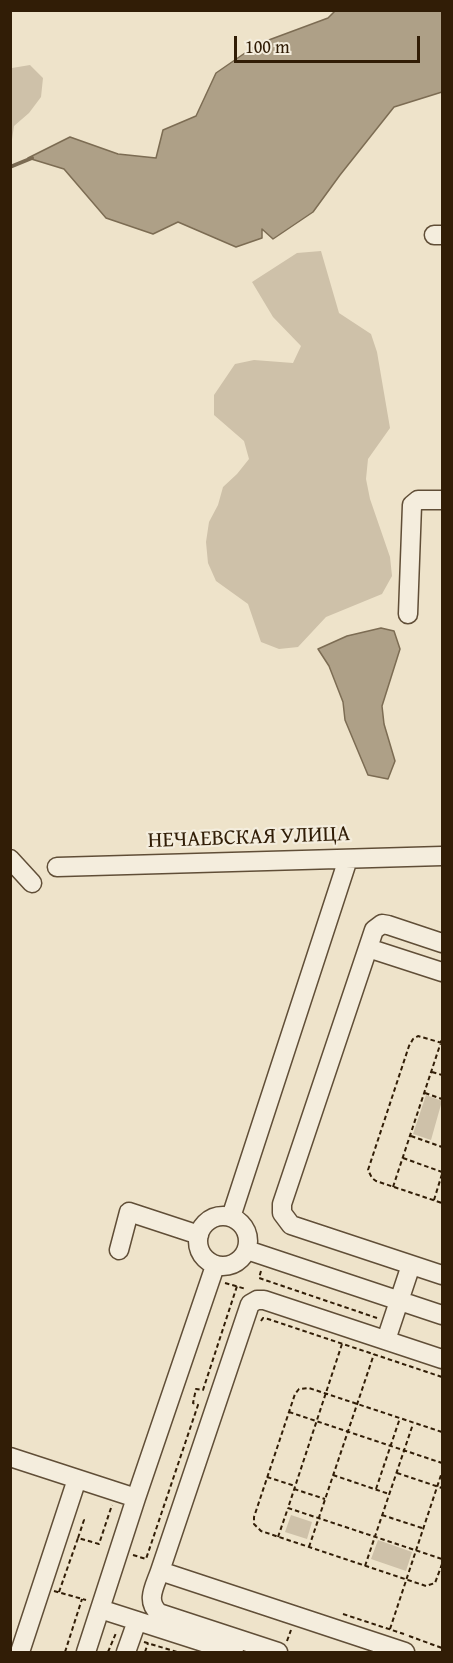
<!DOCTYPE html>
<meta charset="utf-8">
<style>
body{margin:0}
#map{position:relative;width:453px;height:1663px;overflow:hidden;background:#eee3ca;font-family:"Gentium Book Plus",serif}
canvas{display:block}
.frame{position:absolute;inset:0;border:12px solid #311d06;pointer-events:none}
.scale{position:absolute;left:234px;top:36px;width:186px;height:27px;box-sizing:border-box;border:3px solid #311d06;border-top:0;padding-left:8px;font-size:18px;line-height:21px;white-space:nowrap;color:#311d06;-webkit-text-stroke:4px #f4eddd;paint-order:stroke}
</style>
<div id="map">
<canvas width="453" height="1663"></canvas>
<div class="frame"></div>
<div class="scale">100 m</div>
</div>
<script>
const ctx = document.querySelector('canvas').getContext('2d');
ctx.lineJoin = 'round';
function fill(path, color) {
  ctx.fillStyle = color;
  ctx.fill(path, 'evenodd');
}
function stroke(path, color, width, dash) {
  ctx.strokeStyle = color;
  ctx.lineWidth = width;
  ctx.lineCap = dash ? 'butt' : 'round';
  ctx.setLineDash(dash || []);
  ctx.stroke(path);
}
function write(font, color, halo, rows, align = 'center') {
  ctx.font = font + ' "Gentium Book Plus",serif';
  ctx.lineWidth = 4.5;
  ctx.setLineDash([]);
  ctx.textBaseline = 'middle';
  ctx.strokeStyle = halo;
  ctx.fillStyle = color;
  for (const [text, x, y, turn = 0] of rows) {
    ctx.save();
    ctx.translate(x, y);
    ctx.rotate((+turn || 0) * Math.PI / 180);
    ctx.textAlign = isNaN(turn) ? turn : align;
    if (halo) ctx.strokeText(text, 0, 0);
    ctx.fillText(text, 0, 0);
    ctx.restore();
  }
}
fill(new Path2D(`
 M30,65L43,78L41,97L29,113L14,126L11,146V71L12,68Z
 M321,251L339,313L371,334L377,352L390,428L368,459L366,479L370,499L390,557L392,576L382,594L326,617L298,647L279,649L261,642L248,604L216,581L208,563L206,542L209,522L218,505L223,487L237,474L249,459L244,441L214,415V395L235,364L254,360L293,363L301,346L273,317L252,282L297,253Z
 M426,1095L442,1101L431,1140L413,1134Z
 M291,1515L312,1522L307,1539L285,1532Z
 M378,1540L412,1552L406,1571L371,1559Z`), '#cec1a9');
const water = new Path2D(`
 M335,11H442V92L394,107L340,175L313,212L273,239L262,229V238L236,247L178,222L153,234L106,218L64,169L28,158L70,137L118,154L156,158L163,130L196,116L216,73L258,44L328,18Z
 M381,628L394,631L400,649L382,706L384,724L395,761L388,779L368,775L345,720L343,702L329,666L318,649L347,636Z`);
fill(water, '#aea087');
stroke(water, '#7c6c53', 1.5);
stroke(new Path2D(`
 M10,167L32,158`), '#7c6c53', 4);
const minor = new Path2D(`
 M434,235H442
 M408,614L412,505L418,500H442
 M10,859L32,883
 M57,867L442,856
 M442,943L388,925L382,924L374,930L282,1204V1213L291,1225L442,1275
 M368,948L442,972
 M198 1241a25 25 0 1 1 50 0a25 25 0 1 1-50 0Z
 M231,1217L348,859
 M119,1250L129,1212L199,1235
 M247,1250L442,1315
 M386,1340L411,1265
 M10,1457L136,1498
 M160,1571L250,1304L257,1300H264L442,1359
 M100,1609L234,1652
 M20,1652L77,1479
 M86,1652L136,1498L215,1266
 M126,1652L137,1621
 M278,1652L159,1613C145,1601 155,1586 160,1571L405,1652`);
stroke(minor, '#604e37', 21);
stroke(new Path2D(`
 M442,1043L418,1036L413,1039L409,1046L368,1170L372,1178L376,1181L442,1203
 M432,1072L442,1075
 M425,1093L442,1099
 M411,1136L442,1147
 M403,1158L442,1172
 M393,1187L442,1039
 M434,1200L442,1174
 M261,1271L259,1278L377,1318
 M225,1283L246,1289
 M261,1321L263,1318L268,1319L442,1377
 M342,1344L288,1508L442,1559
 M289,1412L442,1463
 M442,1432L309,1388L299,1389L295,1394L254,1517V1524L261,1531L426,1586L435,1583L442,1564
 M397,1473L442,1488
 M333,1475L389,1494
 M267,1477L295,1486
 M294,1489L325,1499
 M376,1489L400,1418
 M382,1515L422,1528
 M278,1537L288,1508
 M78,1538L84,1520L81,1519
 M309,1547L374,1354
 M133,1555L146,1559L198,1405L193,1403L196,1389L203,1390L237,1286
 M365,1566L413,1424
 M54,1591L86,1600
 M59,1592L78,1538L99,1544L112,1505
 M343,1614L404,1634
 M390,1629L442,1472
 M409,1636L442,1648
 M287,1641L291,1630
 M144,1642L177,1652
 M65,1652L82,1599
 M108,1652L116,1633
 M145,1652L148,1643`), '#311d06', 2, [4.5, 3]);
stroke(minor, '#f4eddd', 18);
write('22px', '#311d06', '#f4eddd', [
 ["НЕЧАЕВСКАЯ УЛИЦА",249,838,-2]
]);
</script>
